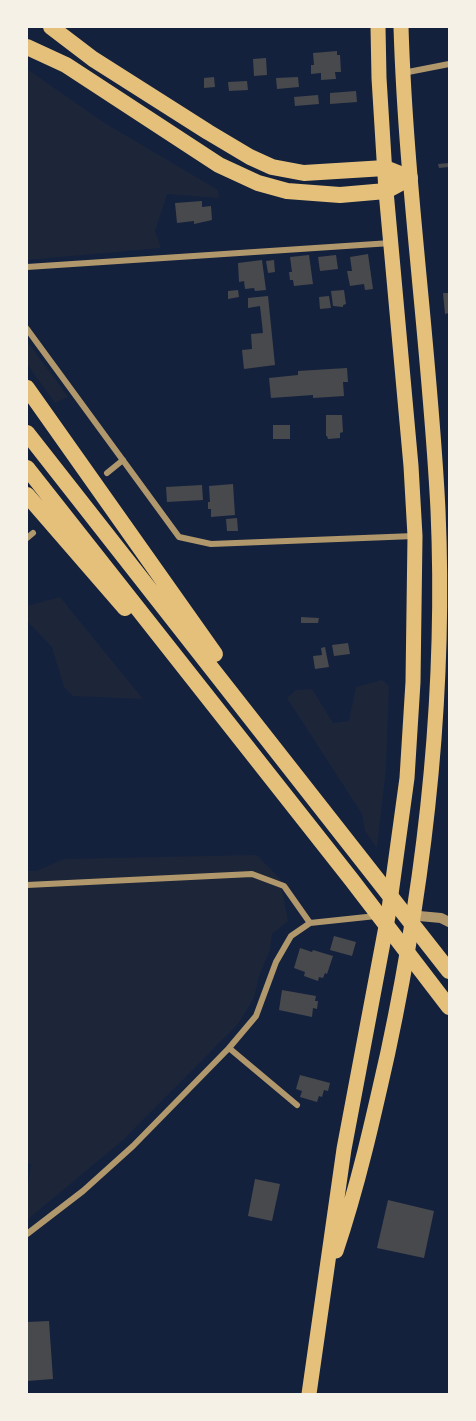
<!DOCTYPE html>
<style>
body{margin:0}
#map{position:relative;width:476px;height:1421px;overflow:hidden;background:#14213d;font-family:"Exo 2",sans-serif}
canvas{display:block}
.frame{position:absolute;inset:0;border:28px solid #f6f1e7;pointer-events:none}
</style>
<div id="map">
<canvas width="476" height="1421"></canvas>
<div class="frame"></div>
</div>
<script>
const ctx = document.querySelector('canvas').getContext('2d');
ctx.lineJoin = 'round';
function fill(path, color) {
  ctx.fillStyle = color;
  ctx.fill(path, 'evenodd');
}
function stroke(path, color, width, dash) {
  ctx.strokeStyle = color;
  ctx.lineWidth = width;
  ctx.lineCap = dash ? 'butt' : 'round';
  ctx.setLineDash(dash || []);
  ctx.stroke(path);
}
fill(new Path2D(`
 M27,69L103,122L218,190L219,198L167,194L155,231L161,248L27,260Z
 M27,341L68,397L55,403L27,364Z
 M60,597L143,699L73,696L64,687L52,647L27,621V606Z
 M382,680L389,686L386,768L377,848L365,831L362,814L287,698L296,690L312,689L333,723L349,721L356,687Z
 M257,855L280,879L288,921L272,934L270,950L259,976L254,998L238,1024L123,1140L27,1220V1191L31,1164L27,1163V871H36L64,859Z`), '#1d2539');
fill(new Path2D(`
 M337,51V55H340L341,72H335L336,79L321,80V73L311,74V65H314L313,53Z
 M266,58L267,75L254,76L253,59Z
 M214,77L215,87L204,88V78Z
 M298,77L299,87L277,89L276,78Z
 M247,81L248,90L229,91L228,82Z
 M356,91L357,102L330,104V93Z
 M318,95L319,104L295,106L294,97Z
 M449,163V167L439,168L438,164Z
 M202,201V207L211,206L212,220L194,224V221L177,223L175,203Z
 M368,254L373,289L365,290L364,284L350,286L347,271H352L350,257Z
 M309,255L313,284L294,286L293,280H290L289,272H292L290,257Z
 M336,255L338,269L320,271L318,257Z
 M262,260L266,290L255,291L254,288L245,289L244,281L239,282L238,263Z
 M274,260L275,272L268,273L266,261Z
 M238,290L239,297L228,299V291Z
 M344,290L346,304L343,305V307L333,306L331,291Z
 M443,293H449V313L445,314Z
 M268,296L275,365L244,369L242,350L252,349L251,334L263,333L260,306L248,308V298Z
 M329,296L331,308L320,309L319,297Z
 M347,368L348,382H343L344,396L313,398V395L271,398L269,378L298,375V371Z
 M326,415H342L343,432L340,433V438L328,439L327,436H326Z
 M273,425H290V439H273Z
 M233,484L235,515L211,517V509H208V502H210L209,486Z
 M202,485L203,500L167,502L166,487Z
 M237,518L238,531H227L226,519Z
 M301,617L319,618L318,623H301Z
 M348,643L350,654L334,656L332,645Z
 M325,647L329,667L315,669L313,656L322,655L321,648Z
 M334,936L356,942L352,956L330,950Z
 M300,948L312,952L313,950L333,956L327,974L325,973L323,978L319,977L318,981L304,976L305,972L294,968Z
 M282,990L316,996L315,1001H318L317,1009L313,1008L312,1017L279,1010Z
 M300,1075L330,1083L328,1091L324,1090L322,1097L319,1096L317,1102L300,1097L302,1091L296,1089Z
 M255,1179L280,1184L272,1221L248,1216Z
 M388,1200L434,1211L424,1258L377,1248Z
 M49,1321L53,1379L27,1381V1322Z`), '#48494c');
stroke(new Path2D(`
 M403,73L449,64
 M27,267L391,243
 M27,329L179,537L211,544L414,536
 M107,473L123,460
 M27,538L33,533
 M27,885L252,874L284,886L310,923
 M229,1048L297,1105
 M27,1234L83,1191L133,1146L229,1048L256,1016L276,962L291,936L310,923L376,916`), '#b1986c', 6);
stroke(new Path2D(`
 M408,915L441,918L449,922`), '#b1986c', 10);
stroke(new Path2D(`
 M336,1251C358,1186 373,1119 388,1052C426,874 446,692 438,510C430,349 406,189 401,27
 M309,1394L344,1149L388,916L407,778L413,682L415,536L411,466L386,191L379,78L378,27`), '#e5c07b', 15);
stroke(new Path2D(`
 M51,27L93,59L208,132L250,157L272,167L304,173L385,168L410,178
 M27,47L66,65L219,165L258,183L287,191L340,195L386,191L410,178
 M27,388L215,654
 M27,433L449,971
 M27,468L351,879L449,1007
 M27,495L125,608`), '#e5c07b', 16);
</script>
